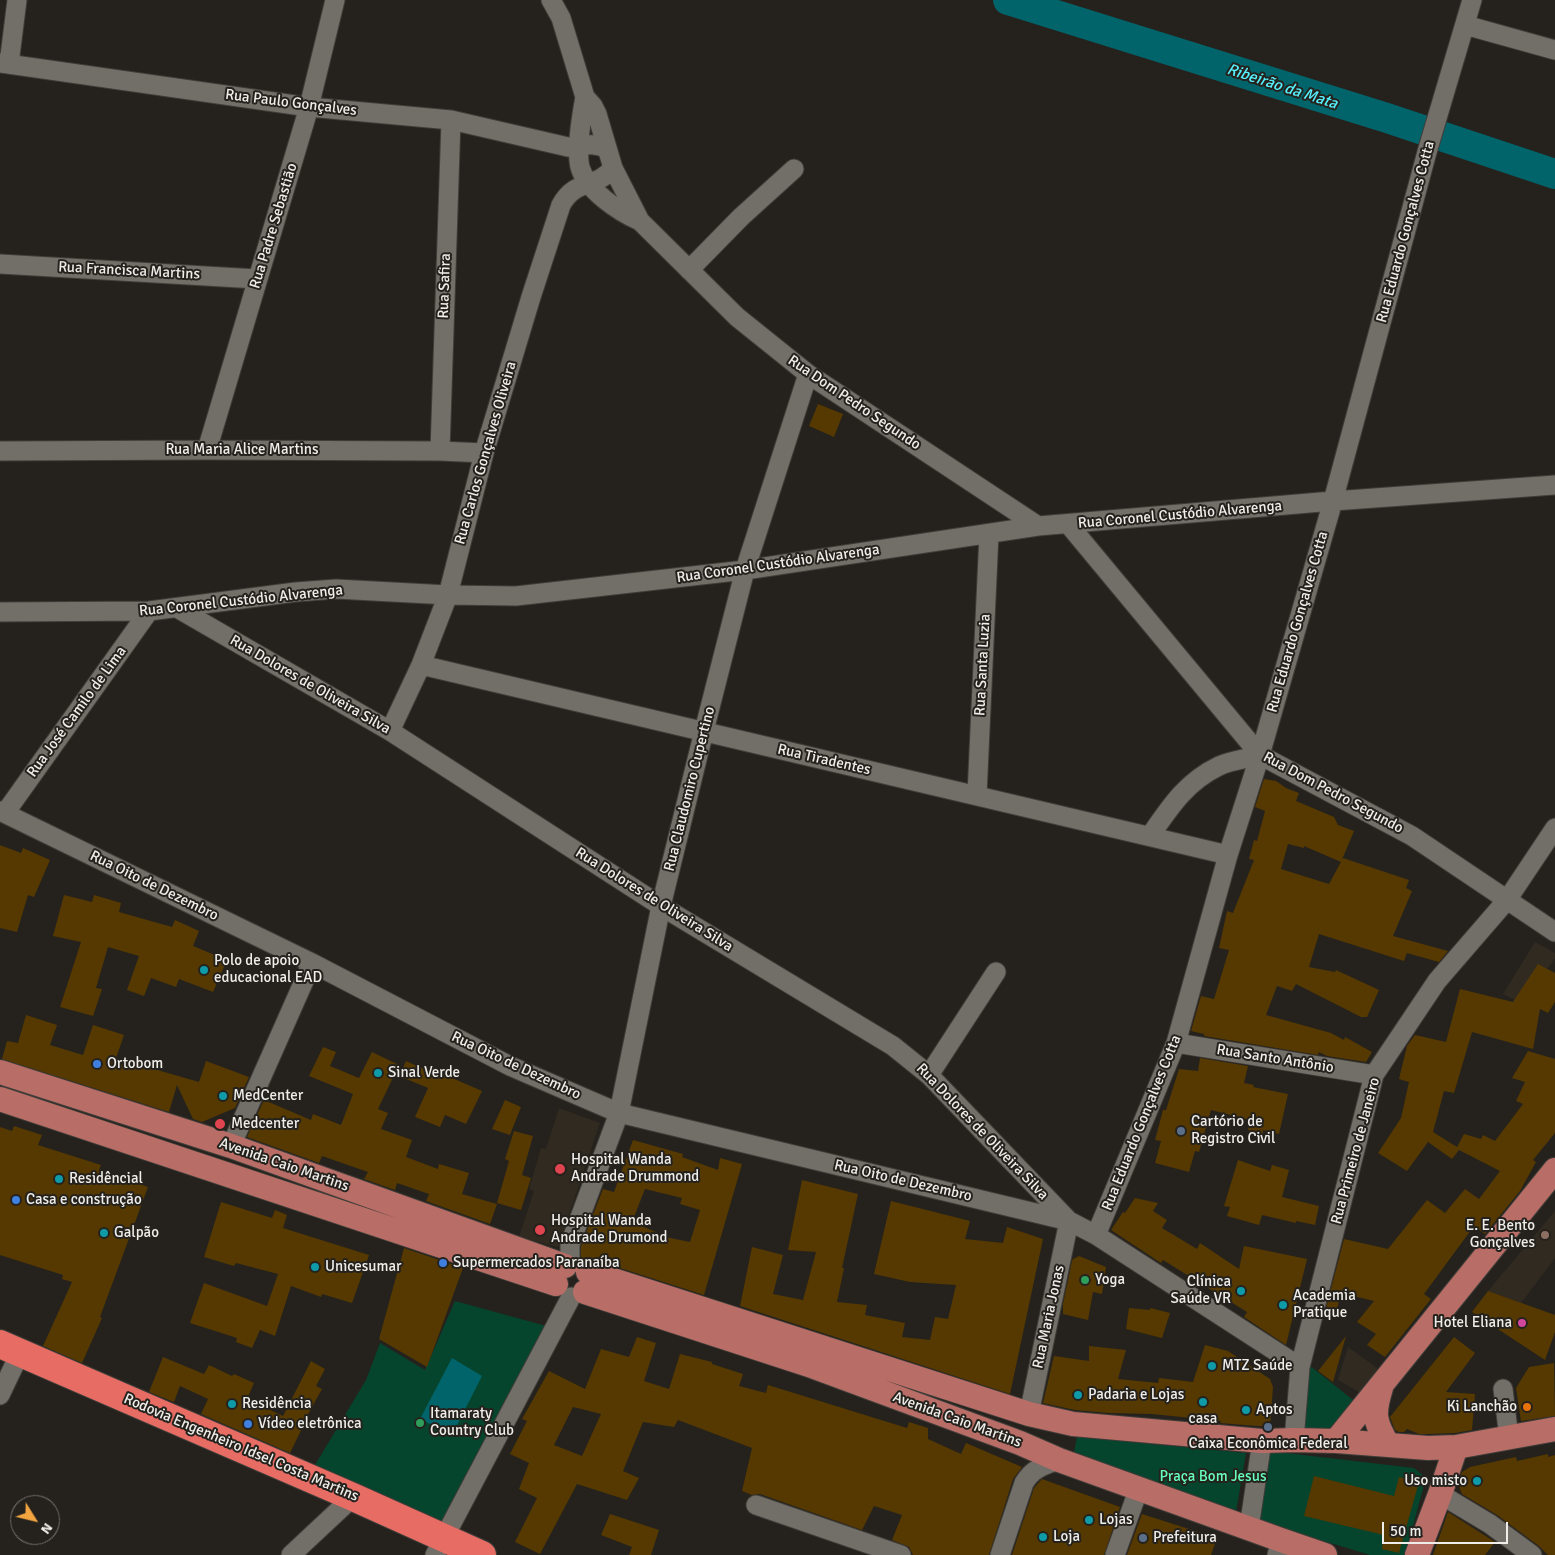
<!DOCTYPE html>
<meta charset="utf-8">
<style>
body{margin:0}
#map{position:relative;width:1555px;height:1555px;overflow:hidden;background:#25221d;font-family:Signika,sans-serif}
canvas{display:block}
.north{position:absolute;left:10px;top:1495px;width:50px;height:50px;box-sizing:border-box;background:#25221d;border:1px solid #76736f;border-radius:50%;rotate:126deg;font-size:14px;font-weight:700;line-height:20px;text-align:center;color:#efede9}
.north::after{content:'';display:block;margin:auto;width:18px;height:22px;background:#f2a540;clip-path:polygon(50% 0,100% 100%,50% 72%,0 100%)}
.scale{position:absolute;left:1382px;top:1522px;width:126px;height:22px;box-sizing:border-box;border:2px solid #efede9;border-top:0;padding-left:6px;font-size:15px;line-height:18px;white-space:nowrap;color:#efede9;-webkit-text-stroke:4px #25221d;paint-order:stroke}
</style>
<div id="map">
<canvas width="1555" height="1555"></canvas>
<div class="north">N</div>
<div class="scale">50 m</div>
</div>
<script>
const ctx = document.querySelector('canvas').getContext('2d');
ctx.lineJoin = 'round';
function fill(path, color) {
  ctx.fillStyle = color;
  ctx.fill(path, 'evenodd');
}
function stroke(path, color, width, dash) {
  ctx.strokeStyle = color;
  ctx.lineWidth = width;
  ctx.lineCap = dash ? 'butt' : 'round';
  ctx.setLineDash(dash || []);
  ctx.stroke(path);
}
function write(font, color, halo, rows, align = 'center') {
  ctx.font = font + ' Signika,sans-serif';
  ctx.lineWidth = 4;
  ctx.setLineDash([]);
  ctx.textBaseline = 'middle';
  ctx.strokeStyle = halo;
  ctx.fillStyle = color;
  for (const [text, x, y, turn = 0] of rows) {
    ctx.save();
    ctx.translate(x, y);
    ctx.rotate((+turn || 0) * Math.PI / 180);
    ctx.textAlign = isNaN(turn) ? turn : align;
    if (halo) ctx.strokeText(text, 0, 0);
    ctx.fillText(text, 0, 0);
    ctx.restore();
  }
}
fill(new Path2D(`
 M1535,942L1555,953V958L1523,1004L1503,994Z
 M559,1108L600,1123L558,1247L519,1237L534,1191L529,1189L541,1148L546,1149Z
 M1555,1211V1258L1521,1303L1488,1291Z
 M1348,1347L1377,1368L1364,1395L1338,1380Z`), '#312a20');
fill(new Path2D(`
 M455,1301L550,1327L445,1526L315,1465L366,1380L380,1343L425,1370Z
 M1309,1365L1357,1403L1335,1432L1302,1431Z
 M1077,1437L1246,1453L1236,1512L1073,1457Z
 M1269,1451L1414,1468L1426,1478L1405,1555H1370L1258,1521Z`), '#05442d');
fill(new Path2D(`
 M452,1358L482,1376L452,1435L420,1419Z`), '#02646b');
stroke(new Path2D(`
 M1008,0L1387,118L1555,174`), '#02646b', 30);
fill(new Path2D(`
 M818,404L843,414L834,437L809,426Z
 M1264,779L1276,781L1286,788L1299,793L1296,801L1334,817L1338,825L1354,831L1341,862L1304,846V848L1288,844L1281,869L1329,884L1343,858L1409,880L1406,888L1412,891L1393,936L1448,951L1439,962L1407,953L1404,961L1319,934L1309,967L1335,972L1336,970L1379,990L1367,1017H1361L1296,984L1292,991L1277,986L1266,1015L1331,1033L1344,1040L1345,1037L1372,1052L1366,1062L1327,1056L1319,1052L1318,1055L1204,1036V1034L1191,1031L1201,996L1214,999L1229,950L1219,948L1227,911L1233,913L1254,860L1249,859L1254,840L1257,841L1265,811L1255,807Z
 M0,845L21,853L23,848L50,860L34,897L28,895L17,932L0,928Z
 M64,895L92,902L94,895L121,903L119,912L172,927L175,920L199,931L193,946L227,960L213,992L179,979L176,987L151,978L144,996L127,990L139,956L108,947L96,988L102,989L93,1016L60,1007L81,942L53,936Z
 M1538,964L1555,973V1002L1548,1013L1540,1009L1533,1049L1472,1032L1454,1093L1444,1091L1433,1132L1457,1147L1464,1134L1481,1139L1483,1135L1495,1141L1523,1104L1516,1101L1525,1082L1512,1078L1528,1051L1555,1059V1133L1533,1160L1536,1162L1520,1191L1485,1234L1474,1226L1424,1294L1431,1299L1385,1357L1367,1345L1376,1334L1357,1322L1374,1301L1341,1293L1335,1318L1324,1316L1344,1239L1388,1249L1427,1200L1445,1213L1465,1189L1479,1199L1500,1171L1459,1150L1452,1159L1428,1142L1407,1171L1378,1153L1401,1118L1409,1082L1399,1079L1407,1046L1415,1035L1446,1042L1460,989L1513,1002Z
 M26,1015L57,1025L50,1045L83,1055L93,1025L124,1035L116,1058L199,1082L206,1061L249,1077L235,1108L202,1122L193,1119L177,1085L169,1112L2,1059L7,1041L18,1043Z
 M323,1047L336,1052L330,1066L359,1078L372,1052L399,1065L378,1109L388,1113L381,1129L412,1140L406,1157L438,1169L439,1164L469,1173L462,1194L497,1204L490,1224L426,1201L429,1194L397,1183L395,1190L364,1179L368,1172L322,1156L319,1163L247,1137L264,1100L311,1120L313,1114L341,1125L353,1094L309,1076Z
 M1200,1058L1248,1066L1244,1083L1254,1085L1253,1087L1288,1094L1279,1134L1263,1130V1134L1248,1130L1250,1120L1211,1110L1199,1152L1195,1151L1189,1172L1155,1163L1161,1141L1155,1140L1163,1110H1166L1179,1069L1198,1071Z
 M406,1061L435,1074L436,1071L482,1091L466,1124L445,1115L440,1127L415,1117L428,1088L399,1076Z
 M505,1100L521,1107L510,1135L492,1129Z
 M14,1126L42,1135L38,1145L101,1165L99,1170L148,1187L100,1317L102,1318L82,1363L43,1346L72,1282L62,1279L63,1275L0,1255V1127L12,1131Z
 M514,1131L533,1136L522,1175L531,1178L521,1210L497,1203L509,1161L505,1159Z
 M633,1140L683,1154L682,1157L718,1170L720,1158L742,1164L704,1295L592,1259H586L581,1260V1246L603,1189L614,1192ZM645,1189L682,1198L680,1204L700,1210L690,1242L670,1238L632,1222Z
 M1238,1160L1270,1171L1272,1165L1289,1170L1282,1197L1319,1206L1315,1225L1296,1221V1223L1262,1215L1259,1225L1227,1216L1230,1207L1224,1206Z
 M802,1180L858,1194L842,1268H844L837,1302L867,1305L865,1315L905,1323L902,1337L930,1340L935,1317L948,1319L956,1285L910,1282L874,1274L891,1201L970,1221L965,1239L1003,1243L1007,1227L1043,1239L1010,1394L740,1306L752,1247L783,1255L773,1294L803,1300L816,1252L788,1250Z
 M1135,1198L1158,1203L1153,1211L1167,1220L1162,1228L1197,1249L1200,1243L1239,1269L1244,1246L1307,1259L1286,1345L1244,1317L1247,1312L1163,1260L1161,1263L1111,1230L1123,1212L1125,1213Z
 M221,1202L272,1218L275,1210L287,1215L283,1228L369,1255L352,1303L322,1294L321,1297L291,1286L275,1336L260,1330L252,1348L236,1342L237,1338L190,1323L204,1283L267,1306L278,1274L236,1263L234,1266L204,1257Z
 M404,1248L463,1268L427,1367L379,1339Z
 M1079,1256L1106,1267L1102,1294L1093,1292L1088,1320L1063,1314V1304L1072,1261L1073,1259Z
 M1488,1291L1555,1315V1332L1545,1360L1472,1312Z
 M1129,1308L1150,1310V1308L1170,1313L1162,1338L1126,1329Z
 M1346,1336L1333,1382L1318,1371Z
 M637,1337L656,1343L644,1381L669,1389L680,1354L712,1362V1364L743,1374L739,1386L766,1393L768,1385L907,1428L909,1422L928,1428V1439L961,1454L966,1443L1022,1467L1013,1479L989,1555H913L909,1547L892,1540L902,1515L874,1506L862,1530L760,1494L752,1495L742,1491L752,1448L678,1420L674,1427L643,1422L623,1471L639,1478L627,1500L577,1484L540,1554L515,1542L537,1498L519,1489L529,1463L510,1454L527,1421L522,1419L549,1371L585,1389L601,1349L629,1357ZM573,1407L601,1414L582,1456L554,1445Z
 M1454,1337L1475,1353L1446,1392L1475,1394L1472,1430L1455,1433L1428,1434H1419L1407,1429L1404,1432H1399L1395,1430L1390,1417Z
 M1205,1345L1228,1351L1270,1379L1273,1387L1270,1427L1220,1423L1221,1421L1152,1414L1108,1413L1075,1410L1043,1403L1054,1356L1089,1361V1346L1126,1350L1118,1379L1158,1383L1159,1378L1193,1382Z
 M163,1357L204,1374L209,1365L232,1376L234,1374L254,1383L247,1399L283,1416L311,1361L325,1369L316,1386L322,1389L307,1416H308L290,1453L201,1414L208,1399L180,1386L174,1402L149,1392Z
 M1554,1363L1555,1416L1521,1421L1516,1388L1529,1367Z
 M1548,1454V1457L1555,1455V1555H1548L1539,1546L1497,1515L1462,1494L1460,1489L1459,1480L1462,1472L1470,1467L1516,1457L1517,1461Z
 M1314,1476L1394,1496L1399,1477L1419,1482L1399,1553L1382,1549L1384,1535L1304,1516Z
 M1042,1479L1120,1507L1104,1555H1012L1034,1488Z
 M1448,1512L1495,1542L1485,1555H1433Z
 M610,1514L659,1530L651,1555H629L632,1547L601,1535Z
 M1142,1514L1217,1538L1211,1555H1127Z`), '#553900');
const minor = new Path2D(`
 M551,0L561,18L585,97L593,106L597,114L613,168L640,221L737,317L808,374L1038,526
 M1465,25L1555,50
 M0,63L309,107L451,120L568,147C582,147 593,141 607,149
 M9,64L17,0
 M585,97C582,113 576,151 580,167C586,190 619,212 640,221
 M0,264L257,279
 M689,270L741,217L794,169
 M207,450L309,107L335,0
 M0,451L207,450L440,451L484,453
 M440,451L451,120
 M1069,525L1260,755L1412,836L1555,932
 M177,608L390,731L661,906L893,1046L929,1075L1069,1221L1096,1235L1300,1367
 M0,612L149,611L296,592L336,589L448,595L516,596L745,570L1038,526L1333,501L1555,485
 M421,665L1228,855
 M390,731L421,665L448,595L484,453L531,297L561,205C576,178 596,189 613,168
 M977,795L989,534
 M0,811L312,963L510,1066L619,1113L1069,1221L1029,1414
 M5,813L149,611
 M1150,836C1170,807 1186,782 1219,766C1231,760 1247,759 1260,755
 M1176,1043L1374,1075
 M929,1075L996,972
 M231,1146L312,963
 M1096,1235L1176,1043L1228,855L1260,755L1333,501L1427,152L1472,0
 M570,1264V1244L619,1113L661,906L704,731L745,570L808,374
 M1503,1389L1509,1438
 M0,1395L20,1353
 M1294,1440L1300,1367L1374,1075L1437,981L1507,900L1555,828
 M1440,1494L1490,1524L1532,1555
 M756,1505L901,1555
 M1249,1528L1262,1441
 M291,1555L353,1497
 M435,1555L571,1297
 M1000,1555L1024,1483C1032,1469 1044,1465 1059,1460
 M1115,1555L1139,1488
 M1277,1555L1281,1540`);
const major = new Path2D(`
 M0,1072L231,1146L565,1266
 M0,1099L556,1284
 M588,1272L1029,1414L1073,1424L1262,1441L1294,1440L1336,1441L1428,1448L1456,1447L1555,1429
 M585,1292L809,1365L1020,1443L1059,1460L1281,1540L1325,1555
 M1381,1388C1373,1414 1374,1421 1388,1445
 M1336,1441L1555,1170
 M1417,1555L1440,1494L1456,1447`);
const highway = new Path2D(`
 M0,1344L353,1497L482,1555`);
stroke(minor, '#403d39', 21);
stroke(major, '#403d39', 26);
stroke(highway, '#403d39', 30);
stroke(minor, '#726e68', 19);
stroke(major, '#b86d66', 24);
stroke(highway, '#e66c64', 28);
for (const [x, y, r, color] of [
 [204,970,5,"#0f9aa8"],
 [97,1064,5,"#3f7fe0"],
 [378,1073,5,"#0f9aa8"],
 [223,1096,5,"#0f9aa8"],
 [220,1124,6,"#e0444e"],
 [1181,1131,5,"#5c6f8a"],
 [560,1169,6,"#e0444e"],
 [59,1179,5,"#0f9aa8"],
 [16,1200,5,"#3f7fe0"],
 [540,1230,6,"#e0444e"],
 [104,1233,5,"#0f9aa8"],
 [1545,1235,5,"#8d6e63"],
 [443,1263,5,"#3f7fe0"],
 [315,1267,5,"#0f9aa8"],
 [1085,1280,5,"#2e9e5b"],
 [1241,1291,5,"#0f9aa8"],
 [1283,1305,5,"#0f9aa8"],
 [1522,1323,5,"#d1479c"],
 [1212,1366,5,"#0f9aa8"],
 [1078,1395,5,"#0f9aa8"],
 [1203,1402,5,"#0f9aa8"],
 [232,1404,5,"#0f9aa8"],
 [1527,1407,5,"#e8710a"],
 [1246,1410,5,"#0f9aa8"],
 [420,1423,5,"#2e9e5b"],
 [248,1424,5,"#3f7fe0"],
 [1268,1427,5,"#5c6f8a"],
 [1477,1481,5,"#0f9aa8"],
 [1089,1520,5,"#0f9aa8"],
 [1043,1537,5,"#0f9aa8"],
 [1143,1538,5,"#5c6f8a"]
]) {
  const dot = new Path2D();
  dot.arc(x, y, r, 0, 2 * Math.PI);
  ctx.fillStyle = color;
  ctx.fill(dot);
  stroke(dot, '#25221d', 2);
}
write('15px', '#efede9', '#25221d', [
 ["Rua Paulo Gonçalves",291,103,7],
 ["Rua Padre Sebastião",274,226,-73],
 ["Rua Eduardo Gonçalves Cotta",1406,232,-75],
 ["Rua Francisca Martins",129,271,3],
 ["Rua Safira",445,286,-88],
 ["Rua Dom Pedro Segundo",854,403,34],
 ["Rua Maria Alice Martins",242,450],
 ["Rua Carlos Gonçalves Oliveira",486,453,-74],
 ["Rua Coronel Custódio Alvarenga",1180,515,-5],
 ["Rua Coronel Custódio Alvarenga",778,564,-8],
 ["Rua Coronel Custódio Alvarenga",241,601,-6],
 ["Rua Eduardo Gonçalves Cotta",1298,622,-74],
 ["Rua Santa Luzia",983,665,-87],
 ["Rua Dolores de Oliveira Silva",310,685,30],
 ["Rua José Camilo de Lima",77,712,-54],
 ["Rua Tiradentes",824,760,13],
 ["Rua Claudomiro Cupertino",690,789,-76],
 ["Rua Dom Pedro Segundo",1333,793,28],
 ["Rua Oito de Dezembro",154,886,26],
 ["Rua Dolores de Oliveira Silva",654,900,32],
 ["Rua Santo Antônio",1275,1059,9],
 ["Rua Oito de Dezembro",516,1066,25],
 ["Rua Eduardo Gonçalves Cotta",1142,1123,-68],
 ["Rua Dolores de Oliveira Silva",982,1132,46],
 ["Rua Primeiro de Janeiro",1356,1151,-75],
 ["Avenida Caio Martins",284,1165,19],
 ["Rua Oito de Dezembro",903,1181,13],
 ["Rua Maria Jonas",1049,1317,-78],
 ["Avenida Caio Martins",957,1420,20],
 ["Rodovia Engenheiro Idsel Costa Martins",241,1448,23]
]);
write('15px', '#efede9', '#25221d', [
 ["Polo de apoio",214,961],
 ["educacional EAD",214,978],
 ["Ortobom",107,1064],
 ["Sinal Verde",388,1073],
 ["MedCenter",233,1096],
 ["Cartório de",1191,1122],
 ["Registro Civil",1191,1139],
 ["Medcenter",231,1124],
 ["Hospital Wanda",571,1160],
 ["Andrade Drummond",571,1177],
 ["Residêncial",69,1179],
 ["Casa e construção",26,1200],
 ["Hospital Wanda",551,1221],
 ["Andrade Drumond",551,1238],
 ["E. E. Bento",1535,1226,"right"],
 ["Gonçalves",1535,1243,"right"],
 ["Galpão",114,1233],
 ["Supermercados Paranaíba",453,1263],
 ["Unicesumar",325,1267],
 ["Yoga",1095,1280],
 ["Clínica",1231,1282,"right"],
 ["Saúde VR",1231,1299,"right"],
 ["Academia",1293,1296],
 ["Pratique",1293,1313],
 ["Hotel Eliana",1512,1323,"right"],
 ["MTZ Saúde",1222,1366],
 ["Padaria e Lojas",1088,1395],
 ["Residência",242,1404],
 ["Ki Lanchão",1517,1407,"right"],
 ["Aptos",1256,1410],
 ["Itamaraty",430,1414],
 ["Country Club",430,1431],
 ["casa",1203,1419,"center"],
 ["Vídeo eletrônica",258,1424],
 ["Caixa Econômica Federal",1268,1444,"center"],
 ["Uso misto",1467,1481,"right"],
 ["Lojas",1099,1520],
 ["Loja",1053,1537],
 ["Prefeitura",1153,1538]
], 'left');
write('15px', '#65febd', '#25221d', [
 ["Praça Bom Jesus",1213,1477]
]);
write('italic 16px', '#56f0fd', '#25221d', [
 ["Ribeirão da Mata",1282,87,18]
]);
</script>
